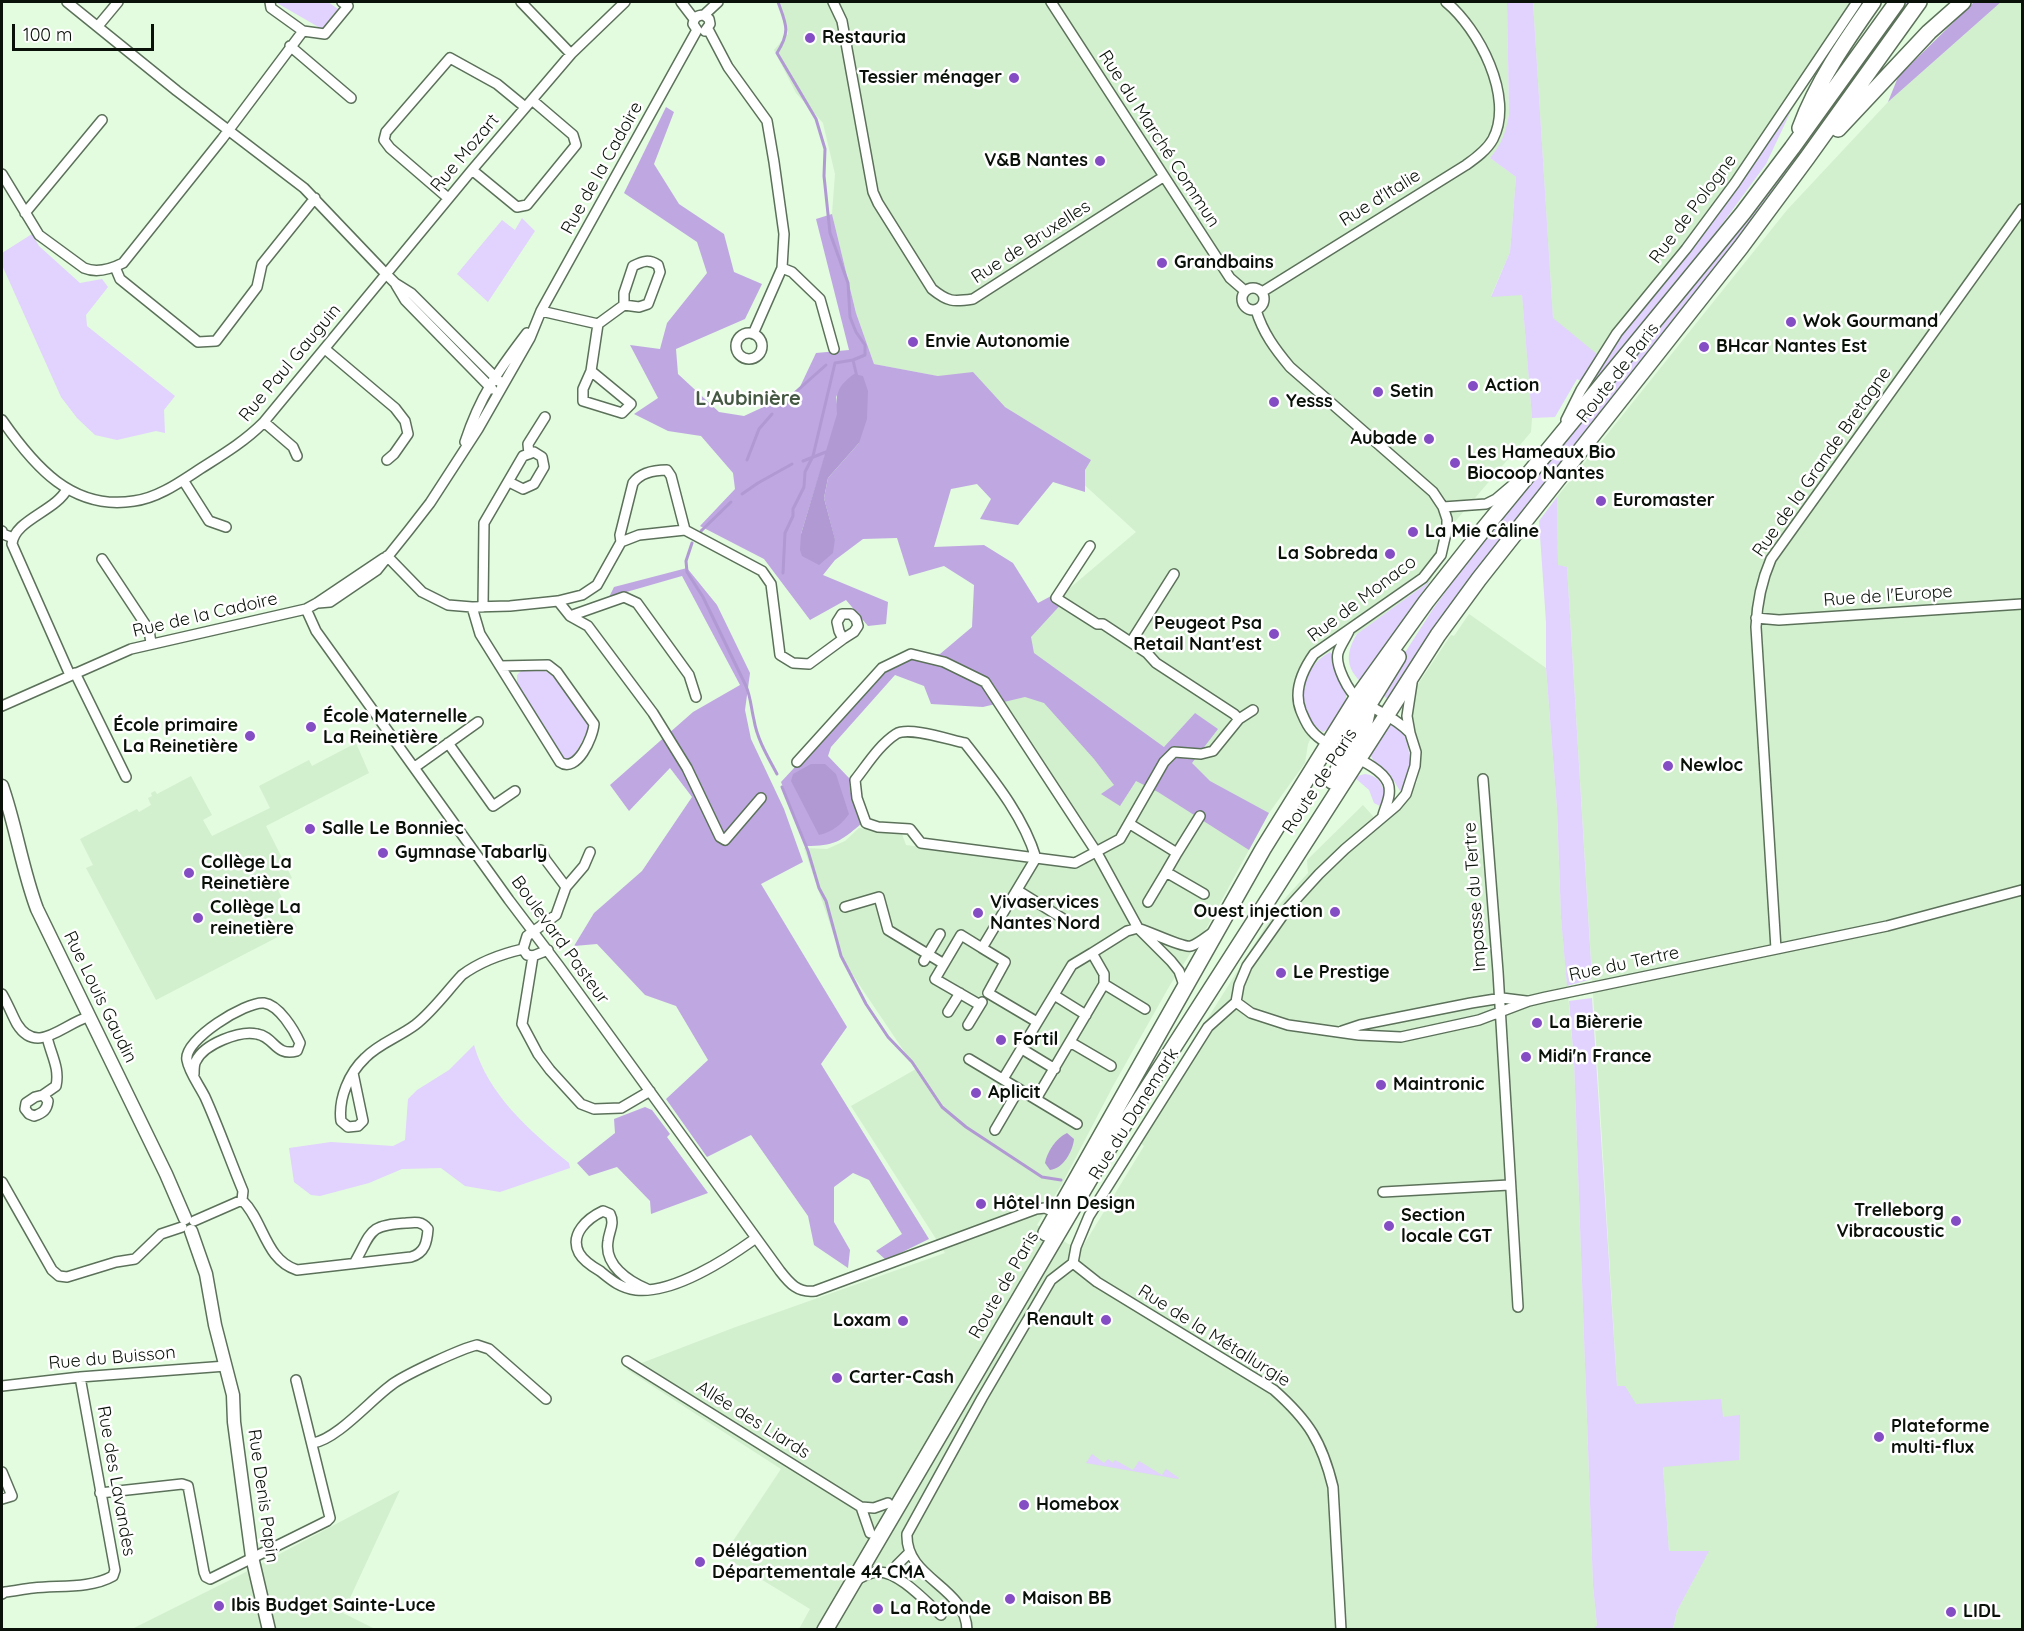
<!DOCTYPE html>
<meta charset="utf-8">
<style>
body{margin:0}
#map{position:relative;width:2024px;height:1631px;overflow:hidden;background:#e3fbdf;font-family:Quicksand,sans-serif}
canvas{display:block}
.frame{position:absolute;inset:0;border:3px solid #091108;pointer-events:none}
.scale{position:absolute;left:12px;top:24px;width:142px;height:27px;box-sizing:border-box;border:3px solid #091108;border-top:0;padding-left:8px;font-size:18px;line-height:21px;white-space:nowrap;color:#091108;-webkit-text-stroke:4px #fff;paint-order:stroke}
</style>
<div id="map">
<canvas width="2024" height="1631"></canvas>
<div class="frame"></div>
<div class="scale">100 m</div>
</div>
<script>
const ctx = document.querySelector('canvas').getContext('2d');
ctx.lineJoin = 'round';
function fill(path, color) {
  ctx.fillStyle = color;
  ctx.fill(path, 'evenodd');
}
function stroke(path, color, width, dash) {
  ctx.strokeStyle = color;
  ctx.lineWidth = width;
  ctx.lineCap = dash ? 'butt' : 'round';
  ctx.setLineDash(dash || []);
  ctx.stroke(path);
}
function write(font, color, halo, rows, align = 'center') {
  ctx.font = font + ' Quicksand,sans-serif';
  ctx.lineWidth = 5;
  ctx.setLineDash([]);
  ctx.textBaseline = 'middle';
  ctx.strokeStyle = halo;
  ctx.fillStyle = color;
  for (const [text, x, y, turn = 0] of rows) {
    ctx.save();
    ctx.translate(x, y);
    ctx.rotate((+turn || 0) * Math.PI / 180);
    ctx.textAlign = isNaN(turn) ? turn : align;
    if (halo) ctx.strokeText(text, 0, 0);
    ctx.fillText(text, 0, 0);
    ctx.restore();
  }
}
fill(new Path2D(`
 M779,2H1507L1509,114L1506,133L1500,146L1490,158L1516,177L1510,252L1491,296L1522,294L1532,418L1531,432L1453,524L1448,548L1430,581L1357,634L1321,657L1312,666L1308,674V715L1316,727L1308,744L1305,763L1269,813L1206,929L1170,985L1113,1086L1063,1182L1037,1225L1080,1251L1144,1146L1133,1137L1279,905L1308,873L1307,860L1363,805L1381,825L1407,801L1417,782L1420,763L1412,719V693L1451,635L1454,636L1469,614L1546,668L1557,809L1561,918L1574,1061L1593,1586L1597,1625L1594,1630L799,1629L810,1609L723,1556L781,1469L626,1369L733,1328L945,1253L851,1106L916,1069L842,959L804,848L827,849L845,841L859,828L902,834L906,845L1014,859H1086L1097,842L987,674L1044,610L1136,532L1056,459L1061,442L1005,407L938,376L874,364L856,313L832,214L835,174L823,123L796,93L774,50L788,34Z
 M1533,2H1864L1791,111L1693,246L1603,360L1553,319Z
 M2001,2H2022V1629H1673L1677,1611L1708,1552H1669L1663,1467L1617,1386L1567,567L1558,566L1557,497L1787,210L1888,102Z
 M356,743L369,773L266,826L292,878L276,886L297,927L156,1000L86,868L93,865L80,839L137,809L139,812L151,805L148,798L152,796L151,793L155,791L157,794L191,776L212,815L203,820L212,836L270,808L259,786L309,760L312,766Z
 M400,1490L343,1613L375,1629L130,1630L242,1574Z`), '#d2efce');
fill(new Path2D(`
 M278,2H328L338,9L322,29L277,3Z
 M1507,2H1533L1553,318L1603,359L1693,246L1791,111L1766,164L1695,261L1593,387L1577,379L1555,417L1532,418L1522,295L1491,297L1510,252L1516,177L1490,158C1502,144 1506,132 1509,114Z
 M1905,2H1914L1785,179L1434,630L1388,699L1379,693L1433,609L1465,565L1890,23Z
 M522,218L535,231L488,302L457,274L502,220L515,230Z
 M32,234L39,246L80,283L102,279L108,287L86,315L87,326L175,396L164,410L165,433L156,431L117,440L95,435L77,418L61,397L2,265V253Z
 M1557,497L1558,565L1567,567L1592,979L1567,986L1561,918L1557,809L1546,668V622L1539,521Z
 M1430,581L1361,682C1345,667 1346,652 1357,634Z
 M1330,652C1336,659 1347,687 1346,697C1345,708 1333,727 1323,732C1293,713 1300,667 1330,652Z
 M523,669H542L553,676L586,721L589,728L573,758L567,760L560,755L517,683V675Z
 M1388,720C1394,724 1399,727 1403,733C1411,747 1414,781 1400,791L1391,776L1375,763L1371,756V749Z
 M1365,774C1382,776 1388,791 1380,806L1374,803L1369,790L1354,777Z
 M1592,998L1617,1386H1625L1636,1404L1721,1399L1723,1417L1740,1415L1739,1460L1663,1467L1669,1551H1709L1677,1611L1673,1629H1594L1597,1625L1593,1586L1574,1061L1569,1001Z
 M474,1045C488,1095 530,1131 569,1163L570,1168L500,1192L465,1186L441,1168L402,1169L369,1183L320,1196L311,1195L294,1182L289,1148L331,1142L393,1146L405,1140L408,1099L417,1090L449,1070Z
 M1092,1454L1104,1463L1108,1459L1113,1463L1115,1460L1133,1470L1139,1461L1162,1475L1166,1469L1179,1478L1178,1479L1086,1463Z`), '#e2d2fe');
fill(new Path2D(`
 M1974,2H2001L1888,102L1898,77Z
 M666,107L674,112L654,164L679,204L724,234L734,272L762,284L745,319L676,349L678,374L719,412L744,416L798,391L816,353L849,350L816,219L832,214L856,313L874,364L938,376L973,372L1005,407L1091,460L1085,470V492L1053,482L1018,525L980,519L991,499L977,484L951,489L934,547L984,545L1013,563L1038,603L1053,595L1065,600L1031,637L1034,653L1164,747L1195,713L1218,729L1192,763L1210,781L1269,813L1249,850L1158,792L1136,781L1120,806L1101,794L1114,785L1094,759L1044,703L1025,697L983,707L931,704L924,686L895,675L831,747L828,756L849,778L850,790L861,824C840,842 834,846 806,846L781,782L884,671L912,656L940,654L972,627L974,585L944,566L909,576L897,538L863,539L835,560L823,575L888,602L886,624L868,626L846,600L810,620L764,559L700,526L735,489L733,473L701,436L668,431L634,414L658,398L630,345L660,349L667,323L707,273L697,242L624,193ZM836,395L859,443L828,478L824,498L835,540L801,534L838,414Z
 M687,568L717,605L750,673L745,710L751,739L784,809L803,862L761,884L847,1027L821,1064L929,1239L886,1260L876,1251L902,1234L869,1180L853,1173L834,1187V1222L850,1250L848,1268L814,1245L808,1216L751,1135L707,1157L666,1099L708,1060L676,1006L645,995L597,944L574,946L594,913L642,871L692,797L670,768L629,811L610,785L693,712L740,685L682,576L609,597L614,587Z
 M645,1107L652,1110L670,1134L667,1137L708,1193L651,1214L650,1201L617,1167L589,1176L577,1163L615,1133L614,1119Z`), '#bfa8e2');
fill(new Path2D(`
 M854,374L863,376L868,391L867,419L859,443L828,478L824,498L835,539L833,553L819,565L802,556L800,550L801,534L837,414C836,392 837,387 854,374Z
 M811,764H825L836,774L849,814C841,825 832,832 819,835L791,781L793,774Z
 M1067,1133L1074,1139C1073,1151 1063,1169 1050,1170L1045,1163C1047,1152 1056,1138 1067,1133Z`), '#b19ad3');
stroke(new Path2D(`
 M778,2C786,24 791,31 777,53L816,119L825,149L824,176L830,233L848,283L850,317L856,332L865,345V355L853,360L857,377
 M780,406L826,365
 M747,460L759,429L772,414
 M803,461L826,452
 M742,494L758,483L792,464
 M701,531L731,502
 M692,543L686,561L687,572L703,597L746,686C751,698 751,708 754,720C757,739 768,757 777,774
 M783,573L785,533L793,516V509L804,487L805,472L813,456L835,363L853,360
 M782,787L808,851L819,888L826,901L841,956L866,1004L888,1037L912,1062L942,1107L966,1127L1042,1177L1061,1180`), '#b19ad3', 3);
const minor = new Path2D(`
 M67,2L177,91L304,188L386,274L395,283L411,293L502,384
 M270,2L271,8L303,31L325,34L348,6L342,2
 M521,2L571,54L625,2
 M681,2L694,19
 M833,2L842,21L873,192L878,203L932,289C948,302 953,302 973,299L1163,177
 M1051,2L1230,278L1245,291
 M704,15L709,19L710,24L705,31
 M704,15L718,2
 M98,26L118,2
 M708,29L728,67L767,121L774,162L784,234L782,268L753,334
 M697,30L693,24C694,17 698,15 704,15
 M290,46L351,98
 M472,170L517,207L527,205L576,145L573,135L532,100
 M2,174L39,235L84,268C96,273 111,269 123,263L222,139L303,31
 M448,198L390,148L384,140L386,132L450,58L497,84L525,107
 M25,213L102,120
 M115,267L120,279L198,342L216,341L257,287L262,264L315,198
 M782,268L792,272L820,299L834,349
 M396,285L405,300L492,389
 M1242 299a11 11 0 1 1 22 0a11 11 0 1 1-22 0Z
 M1262,292L1466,165C1476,158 1487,150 1493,139C1515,97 1478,28 1446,2
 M1256,310C1263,333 1275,349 1290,367L1433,492L1443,507L1447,519V529L1441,555L1423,578L1314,654C1302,671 1293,691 1301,711C1304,718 1307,726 1312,731C1328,751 1378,760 1388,783C1392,794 1386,805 1383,815
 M541,311L598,324L591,371L583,389V401L622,413L631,404L591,371
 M598,324L624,305L639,307L648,304L660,272L658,265C649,259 643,261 633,266L624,293V305
 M736 346a13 13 0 1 1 26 0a13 13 0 1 1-26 0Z
 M325,349L395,408L405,421L408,434L394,454L387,460
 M2,420C34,466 72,511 134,501C158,498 180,482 200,469C222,455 244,442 263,423L472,170L571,54
 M1566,420L1581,390L1617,333L1686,249L1735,183L1857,2
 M264,422L293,447L297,456
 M465,442C480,396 498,371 527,333
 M529,454L528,444L545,417
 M183,480L209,521L226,527
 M67,489C56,511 14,520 12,544L70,675
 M1443,507L1486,504L1496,499L1516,482
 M2,531L3,534L13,538
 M621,542L620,535L633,483C641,472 655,470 667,470L671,476L685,530
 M1090,546L1056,598L1097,624H1103L1147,653L1156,663L1234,714L1239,719
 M387,556L422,592L448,605L472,607L510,606L558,601L582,595L597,585L621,542L639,535L685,530L762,571L771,584L780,655L793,663L809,664L843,639L839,631L837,622L842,614H851L856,619L858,626L854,632L843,639
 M102,559L149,630L151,643
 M558,601L570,616L588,626L653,713L687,768L720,837L725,840L761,798
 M318,603L330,602L377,570L409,530L430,503L478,429L530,338L541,311L697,30
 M472,607L480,634L560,762C577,774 593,737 594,724L557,672L548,665L500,666
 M483,607L484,523L523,456L534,452L542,457L544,467L534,484L523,489L509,482
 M306,609L316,631L509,900L559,966L780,1271C790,1284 798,1293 815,1291L1036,1209L1045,1208L1057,1213
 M570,616L624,597L637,603L689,675L696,697
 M1756,618L1779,620L2022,604
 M1349,631C1346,638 1340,646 1338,653C1335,665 1348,692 1359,699C1376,711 1395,717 1410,733
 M1131,642L1174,574
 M75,673L126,777
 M2,706L131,649L306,609L317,603L384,558
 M448,743L493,806L515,791
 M797,762L882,668L911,654L944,662L985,682L1097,853L1138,928L1171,961L1179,971L1185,988
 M415,767L478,722
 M1483,779L1498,972L1518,1307
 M1130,824L1177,853L1166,872L1204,894
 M541,850L545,859L566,887L556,915L527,936L523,949L527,955L533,956L548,950
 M1177,853L1200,816
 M566,887L584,866L590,852
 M1017,890L1062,918
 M1148,902L1166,872
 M845,907L879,897L888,930L944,964
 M1140,929C1151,932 1183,948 1191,946C1198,944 1206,937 1212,933
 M1776,949L1756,627C1757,602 1761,582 1771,559L2022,209
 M533,956L522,1024L538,1054L550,1070L581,1104L594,1109L621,1108L650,1091
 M924,961L940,934
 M1104,984L1145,1009
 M2,994C8,1004 12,1015 17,1024C37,1056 63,1024 88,1017
 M1054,995L1086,1015
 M1236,1002L1251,1013L1288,1025L1359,1035L1401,1037L1479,1020L1529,1001L1546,997L1887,926L2022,890
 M980,1005L935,979L961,935L982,948
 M948,1012L960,993
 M1037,1022L988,993L1005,962L982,948L1036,858C1023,815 992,778 965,743C950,740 909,726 896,734C879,745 867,765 855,780L857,798L866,823L878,827L910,829L921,843L1036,858L1075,863L1120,839L1164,762L1174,752L1201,754L1213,751L1239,719L1253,710
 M968,1025L982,1002
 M1342,1031L1360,1025L1471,1003L1502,998L1526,1001
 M1070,1042L1111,1066
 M1022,1049L1055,1069
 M969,1059L1077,1124
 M353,1073L363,1121L358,1126L348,1127L341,1121C338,1099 349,1073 365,1058C378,1044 399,1037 415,1025C433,1011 447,991 462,975C481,961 501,954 523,949
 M194,1074C194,1071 194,1064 196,1061C204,1044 240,1030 257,1034C275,1037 275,1057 297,1051L300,1043C294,1030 279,1005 264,1003C246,1001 183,1040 187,1060C189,1072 199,1085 205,1097C219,1128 230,1160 243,1191L242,1200C264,1221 265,1260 297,1270L411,1257C425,1253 427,1242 428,1229C422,1221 415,1222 406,1223C368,1225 372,1232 355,1262
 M1003,1079L1072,965L1092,953
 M43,1095L48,1101C47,1110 43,1113 34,1116L29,1114L25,1109L26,1103L35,1097Z
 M43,1095L56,1086C60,1068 51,1055 47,1037
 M1036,1099L1104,984V974L1092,953L1127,931L1138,928
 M995,1130L1019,1089
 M2,1182L52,1270L59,1276L67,1277L116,1262L135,1259L161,1234L182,1227
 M1383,1192L1509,1185
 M194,1221L242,1200
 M1073,1263L1097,1282L1274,1390C1309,1421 1322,1442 1333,1487L1341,1630
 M647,1289C628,1281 604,1265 608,1241C609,1231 615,1224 610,1214L603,1211C588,1218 569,1234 579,1253C583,1260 593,1267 600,1271C611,1280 620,1288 636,1290C673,1294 727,1259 756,1238
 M627,1361L861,1507L874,1508L888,1503
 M2,1386L80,1377L226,1366
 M313,1443C338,1439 372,1398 394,1383C409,1373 460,1349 477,1345L489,1349L546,1399
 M2,1472L12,1496L2,1499
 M100,1493L182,1484L188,1486L204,1572L206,1577L210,1579L327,1521L330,1518L296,1380
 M861,1507L870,1533
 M898,1578L897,1565L909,1553
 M856,1580C863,1577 871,1571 879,1572C899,1572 926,1602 941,1615
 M2,1594L5,1592C14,1591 24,1589 33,1588C59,1585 90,1589 113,1576L115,1570L80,1377
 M967,1630C966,1586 905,1579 907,1534L982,1398L1051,1280L1073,1263L1076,1247L1089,1216L1208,1027L1236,1002L1239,985L1247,966L1288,908L1319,874L1345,849L1396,806L1406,794L1415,766L1416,752L1410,733L1407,716L1412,683`);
const tertiary = new Path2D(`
 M2,786C16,826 22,869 37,909L166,1174L185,1218
 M191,1231L206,1274L215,1325L233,1395L234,1422L252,1557L269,1630`);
const primary = new Path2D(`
 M1800,128C1817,82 1845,42 1873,2
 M1838,129L1929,32L1963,2
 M1358,753L1369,704L1398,657
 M1332,781L1347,753L1355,707
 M1046,1233L1263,849L1357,698L1426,602L1482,531L1743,213L1792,148L1897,2
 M825,1630L1098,1165L1438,635L1479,579L1741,247L1807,158L1919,2`);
stroke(minor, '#5c715a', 12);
stroke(tertiary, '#5c715a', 15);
stroke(primary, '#5c715a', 18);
stroke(minor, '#fff', 9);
stroke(tertiary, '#fff', 12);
stroke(primary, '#fff', 15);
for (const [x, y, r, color] of [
 [810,38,6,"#844dc4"],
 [1014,78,6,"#844dc4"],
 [1100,161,6,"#844dc4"],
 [1162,263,6,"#844dc4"],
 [1791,322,6,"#844dc4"],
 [913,342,6,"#844dc4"],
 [1704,347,6,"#844dc4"],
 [1473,386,6,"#844dc4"],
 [1378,392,6,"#844dc4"],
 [1274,402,6,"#844dc4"],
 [1429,439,6,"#844dc4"],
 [1455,463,6,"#844dc4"],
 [1601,501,6,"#844dc4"],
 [1413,532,6,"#844dc4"],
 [1390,554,6,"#844dc4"],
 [1274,634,6,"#844dc4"],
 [311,727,6,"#844dc4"],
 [250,736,6,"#844dc4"],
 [1668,766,6,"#844dc4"],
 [310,829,6,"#844dc4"],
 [383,853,6,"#844dc4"],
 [189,873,6,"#844dc4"],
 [1335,912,6,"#844dc4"],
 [978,913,6,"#844dc4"],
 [198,918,6,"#844dc4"],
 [1281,973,6,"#844dc4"],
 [1537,1023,6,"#844dc4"],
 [1001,1040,6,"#844dc4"],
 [1526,1057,6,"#844dc4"],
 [1381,1085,6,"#844dc4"],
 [976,1093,6,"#844dc4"],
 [981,1204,6,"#844dc4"],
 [1956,1221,6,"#844dc4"],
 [1389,1226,6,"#844dc4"],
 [1106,1320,6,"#844dc4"],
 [903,1321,6,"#844dc4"],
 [837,1378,6,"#844dc4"],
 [1879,1437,6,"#844dc4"],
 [1024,1505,6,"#844dc4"],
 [700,1562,6,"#844dc4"],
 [1010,1599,6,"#844dc4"],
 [219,1606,6,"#844dc4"],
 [878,1609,6,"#844dc4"],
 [1951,1612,6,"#844dc4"]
]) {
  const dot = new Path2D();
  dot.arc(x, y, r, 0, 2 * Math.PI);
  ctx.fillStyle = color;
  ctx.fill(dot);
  stroke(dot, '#fff', 2);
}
write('bold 18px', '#091108', '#fff', [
 ["Restauria",822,38],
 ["Tessier ménager",1002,78,"right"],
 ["V&B Nantes",1088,161,"right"],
 ["Grandbains",1174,263],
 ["Wok Gourmand",1803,322],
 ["Envie Autonomie",925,342],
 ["BHcar Nantes Est",1716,347],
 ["Action",1485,386],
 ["Setin",1390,392],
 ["Yesss",1286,402],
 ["Aubade",1417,439,"right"],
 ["Les Hameaux Bio",1467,453],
 ["Biocoop Nantes",1467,474],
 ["Euromaster",1613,501],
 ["La Mie Câline",1425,532],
 ["La Sobreda",1378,554,"right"],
 ["Peugeot Psa",1262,624,"right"],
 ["Retail Nant'est",1262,645,"right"],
 ["École Maternelle",323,717],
 ["La Reinetière",323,738],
 ["École primaire",238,726,"right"],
 ["La Reinetière",238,747,"right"],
 ["Newloc",1680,766],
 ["Salle Le Bonniec",322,829],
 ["Gymnase Tabarly",395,853],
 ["Collège La",201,863],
 ["Reinetière",201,884],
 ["Vivaservices",990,903],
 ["Nantes Nord",990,924],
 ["Collège La",210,908],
 ["reinetière",210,929],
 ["Ouest injection",1323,912,"right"],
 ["Le Prestige",1293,973],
 ["La Bièrerie",1549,1023],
 ["Fortil",1013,1040],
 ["Midi'n France",1538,1057],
 ["Maintronic",1393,1085],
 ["Aplicit",988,1093],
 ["Hôtel Inn Design",993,1204],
 ["Trelleborg",1944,1211,"right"],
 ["Vibracoustic",1944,1232,"right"],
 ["Section",1401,1216],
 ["locale CGT",1401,1237],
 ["Renault",1094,1320,"right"],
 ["Loxam",891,1321,"right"],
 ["Carter-Cash",849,1378],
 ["Plateforme",1891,1427],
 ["multi-flux",1891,1448],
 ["Homebox",1036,1505],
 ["Délégation",712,1552],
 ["Départementale 44 CMA",712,1573],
 ["Maison BB",1022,1599],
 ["Ibis Budget Sainte-Luce",231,1606],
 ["La Rotonde",890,1609],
 ["LIDL",1963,1612]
], 'left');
write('18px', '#091108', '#fff', [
 ["Rue du Marché Commun",1159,139,57],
 ["Rue Mozart",465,153,-50],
 ["Rue de la Cadoire",602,168,-61],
 ["Rue d'Italie",1380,198,-32],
 ["Rue de Pologne",1693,209,-53],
 ["Rue de Bruxelles",1031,242,-33],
 ["Rue Paul Gauguin",290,363,-50],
 ["Route de Paris",1618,373,-52],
 ["Rue de la Grande Bretagne",1822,462,-55],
 ["Rue de l'Europe",1888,596,-4],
 ["Rue de Monaco",1362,599,-37],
 ["Rue de la Cadoire",205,615,-13],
 ["Route de Paris",1320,781,-57],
 ["Impasse du Tertre",1475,897,-94],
 ["Boulevard Pasteur",560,940,54],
 ["Rue du Tertre",1624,964,-12],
 ["Rue Louis Gaudin",100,997,64],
 ["Rue du Danemark",1134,1114,-58],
 ["Route de Paris",1004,1285,-60],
 ["Rue de la Métallurgie",1214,1336,32],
 ["Rue du Buisson",112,1358,-5],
 ["Allée des Liards",753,1420,32],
 ["Rue des Lavandes",116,1481,80],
 ["Rue Denis Papin",263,1496,82]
]);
write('bold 20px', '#445842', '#fff', [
 ["L'Aubinière",748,399]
]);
</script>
